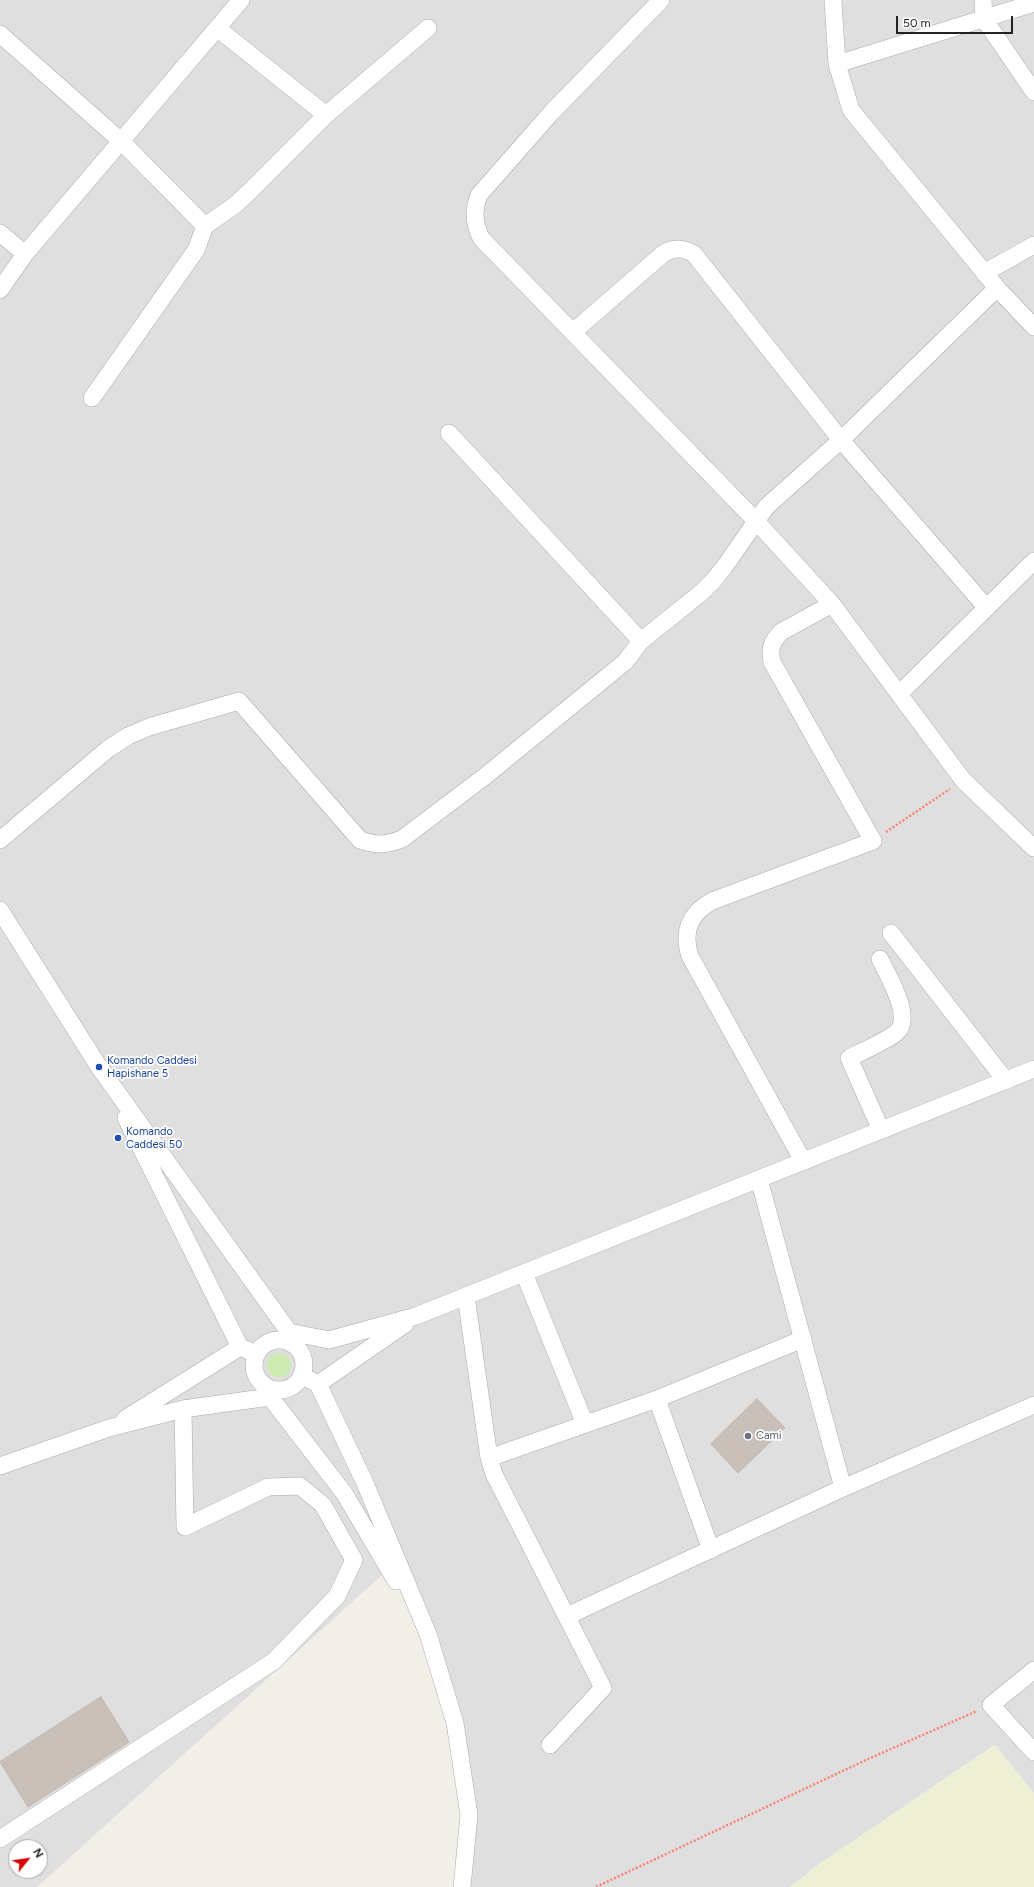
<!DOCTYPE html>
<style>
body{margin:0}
#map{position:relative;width:1034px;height:1887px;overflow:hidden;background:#f2efe9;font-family:Figtree,sans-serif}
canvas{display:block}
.north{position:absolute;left:8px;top:1839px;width:40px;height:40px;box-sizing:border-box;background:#fff;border:1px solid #a7a7a7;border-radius:50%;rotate:60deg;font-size:11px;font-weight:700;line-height:16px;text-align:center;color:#222}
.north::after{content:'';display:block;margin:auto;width:14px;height:18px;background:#d40000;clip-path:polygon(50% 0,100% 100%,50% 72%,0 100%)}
.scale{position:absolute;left:896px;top:16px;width:117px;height:18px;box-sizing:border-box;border:2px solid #222;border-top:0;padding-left:5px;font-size:12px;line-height:14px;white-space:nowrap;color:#222;-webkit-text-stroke:3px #fff;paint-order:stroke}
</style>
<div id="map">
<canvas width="1034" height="1887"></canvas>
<div class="north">N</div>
<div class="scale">50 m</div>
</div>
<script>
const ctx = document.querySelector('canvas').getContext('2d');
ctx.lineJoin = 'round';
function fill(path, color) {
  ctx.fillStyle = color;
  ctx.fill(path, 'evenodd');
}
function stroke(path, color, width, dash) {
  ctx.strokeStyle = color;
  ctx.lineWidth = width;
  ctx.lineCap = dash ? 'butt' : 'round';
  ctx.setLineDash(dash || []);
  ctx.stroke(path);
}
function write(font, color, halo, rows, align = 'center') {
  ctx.font = font + ' Figtree,sans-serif';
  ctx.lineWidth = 3.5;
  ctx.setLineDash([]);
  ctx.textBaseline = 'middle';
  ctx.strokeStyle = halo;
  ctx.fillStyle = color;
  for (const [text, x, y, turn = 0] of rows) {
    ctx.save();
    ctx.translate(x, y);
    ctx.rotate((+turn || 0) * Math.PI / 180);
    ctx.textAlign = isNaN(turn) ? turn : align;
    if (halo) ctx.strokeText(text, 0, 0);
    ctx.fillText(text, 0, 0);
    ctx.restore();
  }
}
fill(new Path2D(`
 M0,0H1034V1793L994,1745L818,1865L790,1887H457L461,1849L460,1804L446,1702L392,1566L37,1887H0ZM16,1847H40V1871H16Z`), '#e0dfdf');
fill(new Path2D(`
 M995,1745L1034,1793V1887H790L818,1865Z`), '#eef0d5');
fill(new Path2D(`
 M267 1365a12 12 0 1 1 24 0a12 12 0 1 1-24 0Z`), '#cdebb0');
const building = new Path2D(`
 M757,1399L785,1428L738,1473L711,1444Z
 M101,1697L129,1742L28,1807L0,1762Z`);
fill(building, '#c7bfb8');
stroke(building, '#c4b6ab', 1);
const minor = new Path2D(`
 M661,0L551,113L479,195C473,211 474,223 481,238L756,521L832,604L899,694L1034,561
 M833,0L837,64L851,110L997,288L1034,327
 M983,0L984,19L1034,92
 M217,28L326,115L428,28
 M0,34L122,142L205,226
 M837,64L1034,3
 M0,233L25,254
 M984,273L1034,245
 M0,290L25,254L241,0
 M573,332L664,253C675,247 683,248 694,254L841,440L986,607
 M92,398L196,250L205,226L235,205L248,193L326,115
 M449,433L641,641
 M899,694L963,780L1034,848
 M0,840L108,749L128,736L149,727L239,701L360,840C378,846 385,845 402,839L484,777L625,662L641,641L702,592L714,580L725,566L766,507L841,440L997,288
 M0,910L99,1067L289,1332L290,1342
 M891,933L1006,1081
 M880,959C888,976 914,1018 896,1033C886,1041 861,1052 849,1058L881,1130
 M126,1118L240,1347L257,1354
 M803,1161L690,956C682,932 690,913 712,901L873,841L772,662C769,649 772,641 781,632L832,604
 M759,1179L843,1488
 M524,1273L585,1424
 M466,1296L489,1458L494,1474L603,1688L550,1745
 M289,1332L329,1340L416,1316L1034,1069
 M254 1365a25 25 0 1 1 50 0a25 25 0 1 1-50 0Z
 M302,1376L318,1384L365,1483L428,1634L455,1723L469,1815L462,1887
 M318,1384L405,1324
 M270,1397L344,1493L396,1581
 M657,1399L711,1550
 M125,1419L240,1347
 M489,1458L657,1399L803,1339
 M0,1466L109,1428L183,1409L270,1397
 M567,1616L843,1488L1034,1405
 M1034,1670L991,1705L1034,1752
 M0,1839L274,1661L337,1596L354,1560L323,1505L300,1486L268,1487L185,1527L183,1409`);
stroke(minor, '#a9a9a9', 18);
stroke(new Path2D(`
 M886,832L950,789
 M596,1887L866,1760L977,1711`), '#fa8072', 2.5, [2, 2]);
stroke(minor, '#fff', 17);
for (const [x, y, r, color] of [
 [99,1067,4,"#1a4fb4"],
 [118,1138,4,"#1a4fb4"],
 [748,1436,4,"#6b7280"]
]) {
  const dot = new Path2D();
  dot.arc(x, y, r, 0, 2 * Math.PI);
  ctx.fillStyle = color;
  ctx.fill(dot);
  stroke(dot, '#fff', 1.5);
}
write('11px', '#164399', '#fff', [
 ["Komando Caddesi",107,1061],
 ["Hapishane 5",107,1074],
 ["Komando",126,1132],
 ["Caddesi 50",126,1145]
], 'left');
write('11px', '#5b616d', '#fff', [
 ["Cami",756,1436]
], 'left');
</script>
